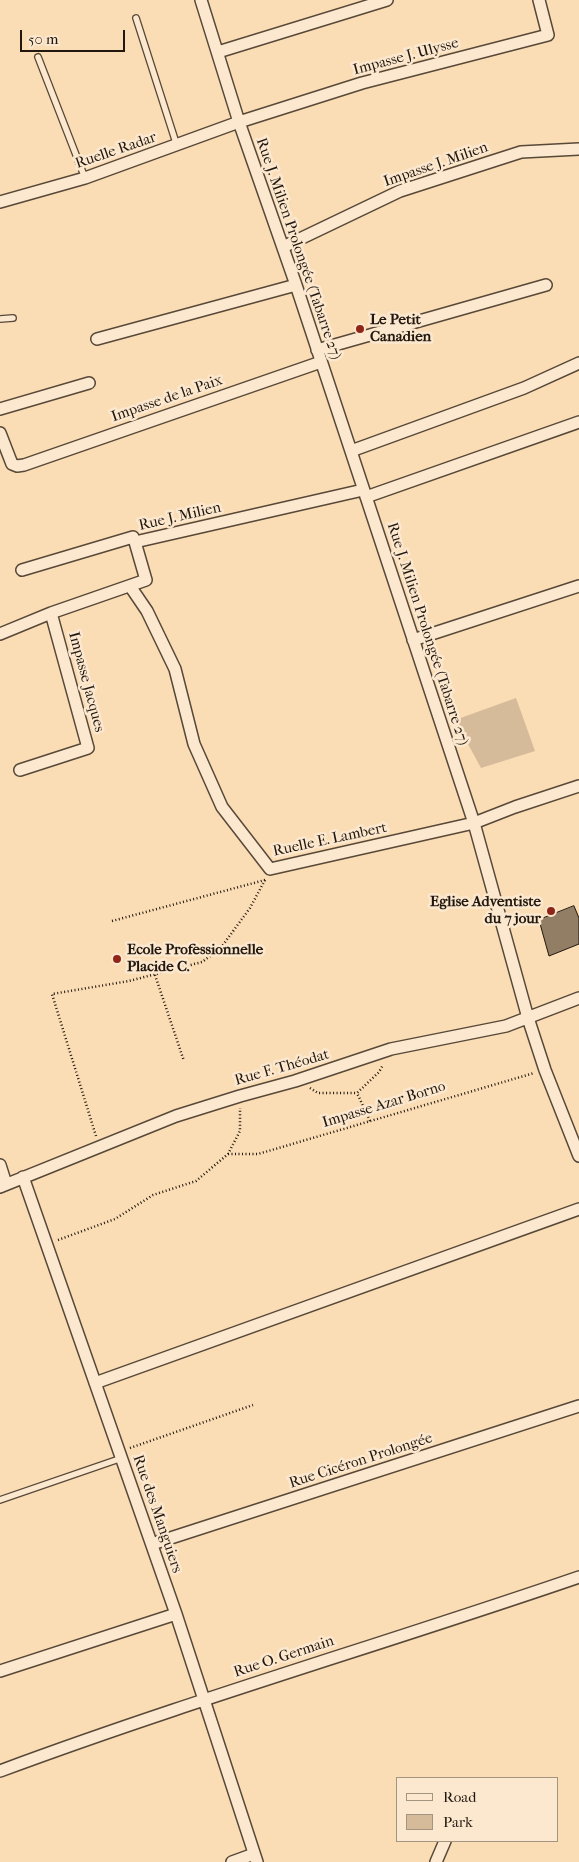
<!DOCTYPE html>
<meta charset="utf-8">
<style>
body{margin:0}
#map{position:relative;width:579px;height:1862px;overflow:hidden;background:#fadcb5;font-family:"IM FELL French Canon",serif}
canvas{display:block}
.legend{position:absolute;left:396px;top:1777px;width:162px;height:65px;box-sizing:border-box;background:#fce8cf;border:1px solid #a49482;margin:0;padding:6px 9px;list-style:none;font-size:15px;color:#21170e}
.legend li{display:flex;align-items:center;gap:10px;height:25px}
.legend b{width:25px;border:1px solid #a49482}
.scale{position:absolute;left:20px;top:30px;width:105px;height:22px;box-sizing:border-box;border:2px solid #21170e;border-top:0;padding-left:6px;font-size:15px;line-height:18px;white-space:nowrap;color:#21170e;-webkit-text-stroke:4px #fce8cf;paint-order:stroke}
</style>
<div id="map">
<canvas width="579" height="1862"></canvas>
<ul class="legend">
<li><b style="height:6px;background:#fce8cf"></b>Road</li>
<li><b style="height:14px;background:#d5bb99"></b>Park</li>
</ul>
<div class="scale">50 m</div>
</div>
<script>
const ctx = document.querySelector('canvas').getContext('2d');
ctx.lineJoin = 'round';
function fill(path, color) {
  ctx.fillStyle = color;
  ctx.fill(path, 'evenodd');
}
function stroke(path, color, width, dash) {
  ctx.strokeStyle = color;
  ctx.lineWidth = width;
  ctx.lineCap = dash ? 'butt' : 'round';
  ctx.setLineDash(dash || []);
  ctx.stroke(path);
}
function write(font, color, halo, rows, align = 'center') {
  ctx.font = font + ' "IM FELL French Canon",serif';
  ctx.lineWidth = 5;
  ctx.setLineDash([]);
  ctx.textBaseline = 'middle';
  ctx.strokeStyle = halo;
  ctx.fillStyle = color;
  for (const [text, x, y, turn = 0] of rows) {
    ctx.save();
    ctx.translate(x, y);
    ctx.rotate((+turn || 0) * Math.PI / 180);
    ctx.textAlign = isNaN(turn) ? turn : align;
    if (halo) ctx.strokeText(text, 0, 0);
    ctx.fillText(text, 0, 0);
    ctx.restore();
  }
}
fill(new Path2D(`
 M516,698L535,751L481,768L455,720Z`), '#d5bb99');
const building = new Path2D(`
 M574,906L579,918V944L549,956L539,920Z`);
fill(building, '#927d65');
stroke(building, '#21170e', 1);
const service = new Path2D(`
 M136,18L177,146
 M38,57L85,178
 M0,319L13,318
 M0,1500L122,1458`);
const minor = new Path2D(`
 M201,0L239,122L296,285L474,823L528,1018L545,1070L579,1156
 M218,52L387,0
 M0,202L85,178L239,122L362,83L548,35L539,0
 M283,247L400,191L521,152L579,149
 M97,339L296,285
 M317,350L546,285
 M0,409L89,383
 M0,433L12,464L17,466L24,465L321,362
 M351,451L524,388L579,363
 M366,497L579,422
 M22,570L133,537L135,542
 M130,586L147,611L175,669L194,744L222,807L270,869L474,823L515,807L579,786
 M0,634L51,613L146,580L135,542L363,490
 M413,640L579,586
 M20,770L88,748L51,613
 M0,1165L6,1184
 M23,1177L176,1614L257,1862
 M0,1187L176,1116L240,1096L295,1081L391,1049L506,1026L579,998
 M95,1383L579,1209
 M152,1544L579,1406
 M0,1671L176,1614
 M0,1771C191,1700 387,1643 579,1577
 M232,1862L254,1854
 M436,1862L445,1841`);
stroke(service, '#574838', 8);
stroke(minor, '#574838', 14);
stroke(new Path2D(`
 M112,921L265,880
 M155,975L184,1061
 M310,1088L318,1093H357
 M370,1121L357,1093L379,1072L383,1065
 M96,1136L52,994L129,981L202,962L220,949L250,908L265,880
 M228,1154H258L282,1147L534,1073
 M58,1240L115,1219L153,1195L196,1181L228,1154L240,1131V1108
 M130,1448L253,1405`), '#21170e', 2.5, [1, 2.5]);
stroke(service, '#fce8cf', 5.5);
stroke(minor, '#fce8cf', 11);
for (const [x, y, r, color] of [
 [360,329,5,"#8f2418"],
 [551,911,5,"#8f2418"],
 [117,959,5,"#8f2418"]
]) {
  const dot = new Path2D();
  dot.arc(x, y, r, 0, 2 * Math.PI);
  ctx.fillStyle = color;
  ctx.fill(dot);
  stroke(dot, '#fce8cf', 2);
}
write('15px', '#21170e', '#fce8cf', [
 ["Impasse J. Ulysse",406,57,-15],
 ["Ruelle Radar",116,151,-19],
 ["Impasse J. Milien",436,165,-19],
 ["Rue J. Milien Prolongée (Tabarre 27)",298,249,71],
 ["Impasse de la Paix",167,399,-19],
 ["Rue J. Milien",180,517,-13],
 ["Rue J. Milien Prolongée (Tabarre 27)",427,634,72],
 ["Impasse Jacques",86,682,75],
 ["Ruelle E. Lambert",330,840,-12],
 ["Rue F. Théodat",282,1068,-16],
 ["Impasse Azar Borno",384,1105,-17],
 ["Rue Cicéron Prolongée",361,1461,-18],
 ["Rue des Manguiers",157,1514,71],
 ["Rue O. Germain",284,1657,-18]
]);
write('bold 15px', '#21170e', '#fce8cf', [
 ["Le Petit",370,320],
 ["Canadien",370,337],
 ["Eglise Adventiste",541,902,"right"],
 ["du 7 jour",541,919,"right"],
 ["Ecole Professionnelle",127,950],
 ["Placide C.",127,967]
], 'left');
</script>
